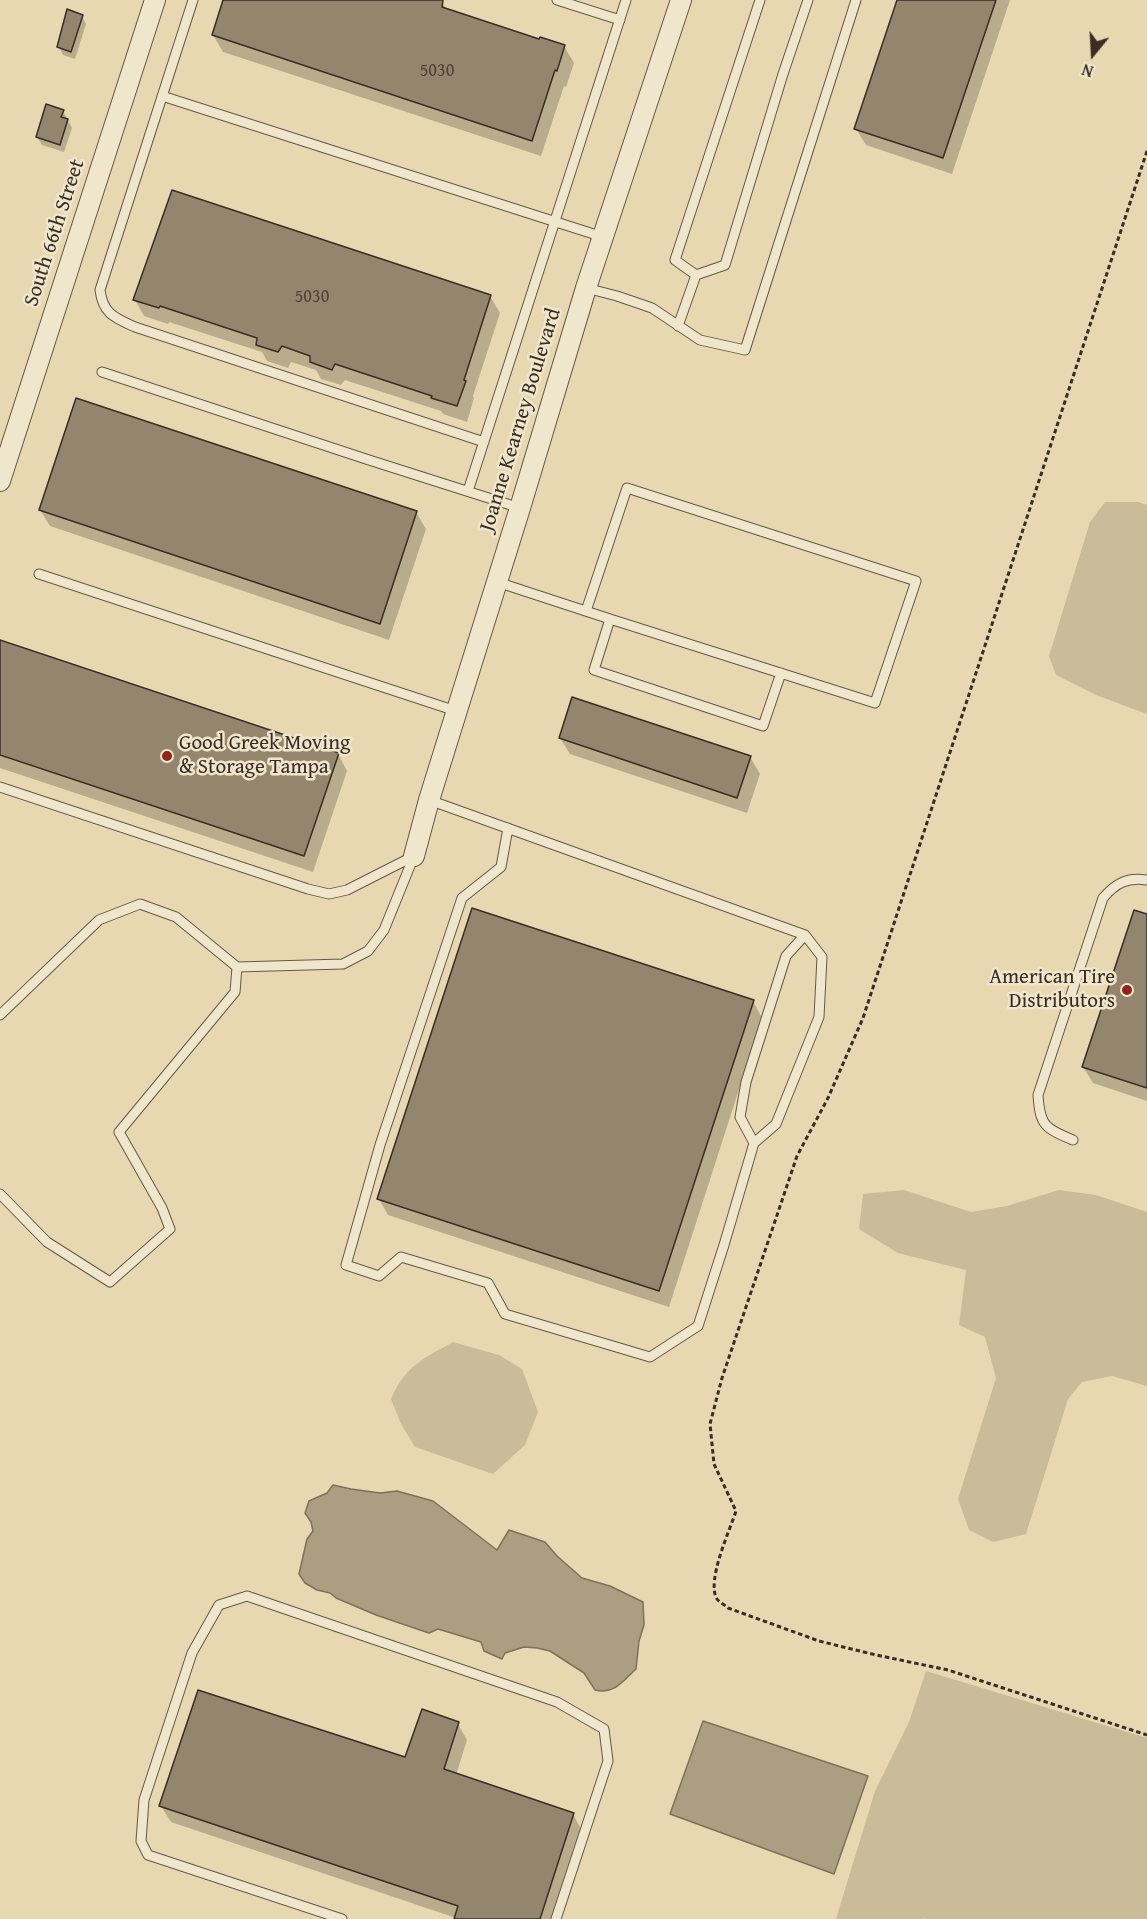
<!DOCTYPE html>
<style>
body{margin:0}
#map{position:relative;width:1147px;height:1919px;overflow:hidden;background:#e8d8b1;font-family:"Gentium Book Plus",serif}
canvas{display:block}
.north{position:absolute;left:1063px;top:24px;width:60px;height:60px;-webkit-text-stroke:4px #f0e6cc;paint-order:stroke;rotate:198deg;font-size:16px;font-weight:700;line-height:24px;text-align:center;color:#392d25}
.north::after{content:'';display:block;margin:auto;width:21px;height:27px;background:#392d25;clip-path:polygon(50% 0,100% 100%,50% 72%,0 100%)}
</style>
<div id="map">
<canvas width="1147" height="1919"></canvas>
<div class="north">N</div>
</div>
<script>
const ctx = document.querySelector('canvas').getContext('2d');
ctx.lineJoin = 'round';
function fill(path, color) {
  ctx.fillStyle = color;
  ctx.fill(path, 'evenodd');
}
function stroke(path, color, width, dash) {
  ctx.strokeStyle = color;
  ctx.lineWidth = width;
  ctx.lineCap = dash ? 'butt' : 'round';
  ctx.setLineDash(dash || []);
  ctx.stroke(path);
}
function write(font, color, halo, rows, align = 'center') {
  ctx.font = font + ' "Gentium Book Plus",serif';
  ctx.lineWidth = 5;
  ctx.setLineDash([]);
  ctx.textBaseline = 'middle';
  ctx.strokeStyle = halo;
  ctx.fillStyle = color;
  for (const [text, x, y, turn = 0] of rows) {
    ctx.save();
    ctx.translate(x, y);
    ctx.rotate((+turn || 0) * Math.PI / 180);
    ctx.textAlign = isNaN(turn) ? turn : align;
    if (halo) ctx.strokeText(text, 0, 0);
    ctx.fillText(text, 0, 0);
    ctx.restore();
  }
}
fill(new Path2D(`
 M1105,502H1138L1147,505V714L1096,695L1056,675L1049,656L1090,522Z
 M904,1190L971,1212L1007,1206L1059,1190L1096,1195L1147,1212V1386L1112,1376L1082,1382L1068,1399L1026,1534L993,1542L969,1530L958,1499L996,1378L985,1337L959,1325L966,1270L898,1253L859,1229L863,1194Z
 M453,1342L499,1355L522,1369L538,1412L525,1445L493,1474L415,1447L401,1424L391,1399C405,1366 424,1358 453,1342Z
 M926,1671L1147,1738V1919H927L923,1918L922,1919H836L875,1791L909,1722Z`), '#cabb99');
const water = new Path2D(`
 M333,1485L351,1489L380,1493L397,1491L433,1501L497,1550L509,1530L545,1542L557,1556L582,1578L610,1586L643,1602L644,1625L639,1641L636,1669C623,1681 614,1695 595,1690L584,1673L550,1651L537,1648L524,1647L505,1653L502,1659L484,1651L481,1642L438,1629L429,1633L376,1615L336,1598L330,1593L317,1590L305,1583L299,1574L307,1539L313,1531L311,1522L305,1513L309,1501L327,1493Z
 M703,1721L868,1776L834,1874L670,1814Z`);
fill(water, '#ac9e81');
stroke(water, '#7e715c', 1.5);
fill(new Path2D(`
 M224,0H437L442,1L447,11L540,41L564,46L574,63L566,87L564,86L541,156L223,52L213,35Z
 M899,0H1010L952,174L866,145L856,129Z
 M82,16L86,24L75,59L63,55L59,47Z
 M63,111L72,128L64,152L42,145L37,137Z
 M490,296L500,313L473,396L474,398L467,422L443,414L441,411L345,380L341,385L321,379L316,370L291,362L288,368L267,361L262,352L169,322L168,324L144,316L135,300Z
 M40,510L416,512L426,529L389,640L50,526Z
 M0,644L338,754L347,771L313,872L0,768Z
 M560,738L750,757L760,774L747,813L570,754Z
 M1147,916V1101L1093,1083L1083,1067Z
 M753,1001L762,1018L669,1307L388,1215L379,1199Z
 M458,1724L467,1740L456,1775L573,1814L582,1831L554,1919H456V1918L171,1822L161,1806L406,1759Z`), '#0003');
const building = new Path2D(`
 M223,0H443L442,7L539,39L540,37L565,45L557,71L555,70L532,141L212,35Z
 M897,0H996L943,158L854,129Z
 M67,9L83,15L71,52L57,47Z
 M46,104L64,110L61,117L68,119L60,145L36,137Z
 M172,190L491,295L464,380L466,381L457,406L431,398L432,396L335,364L332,370L310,362V356L282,346L278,352L256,345L257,338L160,306L159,308L133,300Z
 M76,398L417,511L380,624L39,510Z
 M0,640L339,753L304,856L0,755Z
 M572,697L751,756L737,798L559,738Z
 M472,908L754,1000L659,1291L377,1199Z
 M1134,910L1147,914V1088L1082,1067Z
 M198,1690L405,1757L422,1709L459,1722L444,1769L574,1813L540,1919H454L458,1906L159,1806Z`);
fill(building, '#94866e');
stroke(building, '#392d25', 1.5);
const service = new Path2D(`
 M193,0L100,290C103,314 115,318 135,327L484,442
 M557,0L620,20
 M162,96L603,237
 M696,275L725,265L783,74L808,0
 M696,275L675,260L760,0
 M586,288L617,296L652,308L700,340L745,350L856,0
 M678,326L696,275
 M102,372L369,460L520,508
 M468,491L626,0
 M39,574L456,711
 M497,582L610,619L875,703L916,581L627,488L586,611
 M610,619L594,670L763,726L781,673
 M0,787L308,889L329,894L347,890L414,856
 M429,800L805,935L822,957L819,1017L776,1124L754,1143L724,1245L698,1326L650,1357L505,1314L488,1283L401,1257L379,1276L346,1265L380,1145L462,898L501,867L508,828
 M237,967L343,964L368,951L384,930L414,856
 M0,1015L99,920L140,904L176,917L237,967L235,992L119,1132L162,1208L170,1229L110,1282L47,1242L0,1194
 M1073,1140C1045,1128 1040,1126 1038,1095L1103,898C1116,883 1127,877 1147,880
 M754,1143L740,1117L746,1082L786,956L805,935
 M342,1919L148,1855L141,1841L144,1800L192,1653L219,1605L247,1596L557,1702L604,1729L608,1761L556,1919`);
const minor = new Path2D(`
 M0,481L155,0
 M414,856L429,800L520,508L586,288L681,0`);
stroke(service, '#655848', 11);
stroke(minor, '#655848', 22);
stroke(new Path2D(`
 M1147,151L863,1018L828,1098L797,1156L722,1378L710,1424L714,1464L736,1511C730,1530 706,1581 717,1599C719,1602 725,1605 728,1608L819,1641L876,1655L948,1670L1147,1735`), '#392d25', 3, [4.5, 3]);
stroke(service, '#f0e6cc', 9);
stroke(minor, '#f0e6cc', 20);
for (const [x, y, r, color] of [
 [167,756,6,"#8f2418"],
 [1127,990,6,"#8f2418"]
]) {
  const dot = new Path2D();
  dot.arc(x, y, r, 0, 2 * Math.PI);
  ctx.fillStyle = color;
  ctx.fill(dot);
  stroke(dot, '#f0e6cc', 2);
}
write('18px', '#504337', null, [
 ["5030",437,71],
 ["5030",312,297]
]);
write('21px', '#392d25', '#f0e6cc', [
 ["South 66th Street",55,233,-72],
 ["Joanne Kearney Boulevard",521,420,-73]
]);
write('21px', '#392d25', '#f0e6cc', [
 ["Good Greek Moving",179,744],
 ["& Storage Tampa",179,768],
 ["American Tire",1115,978,"right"],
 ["Distributors",1115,1002,"right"]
], 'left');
</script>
